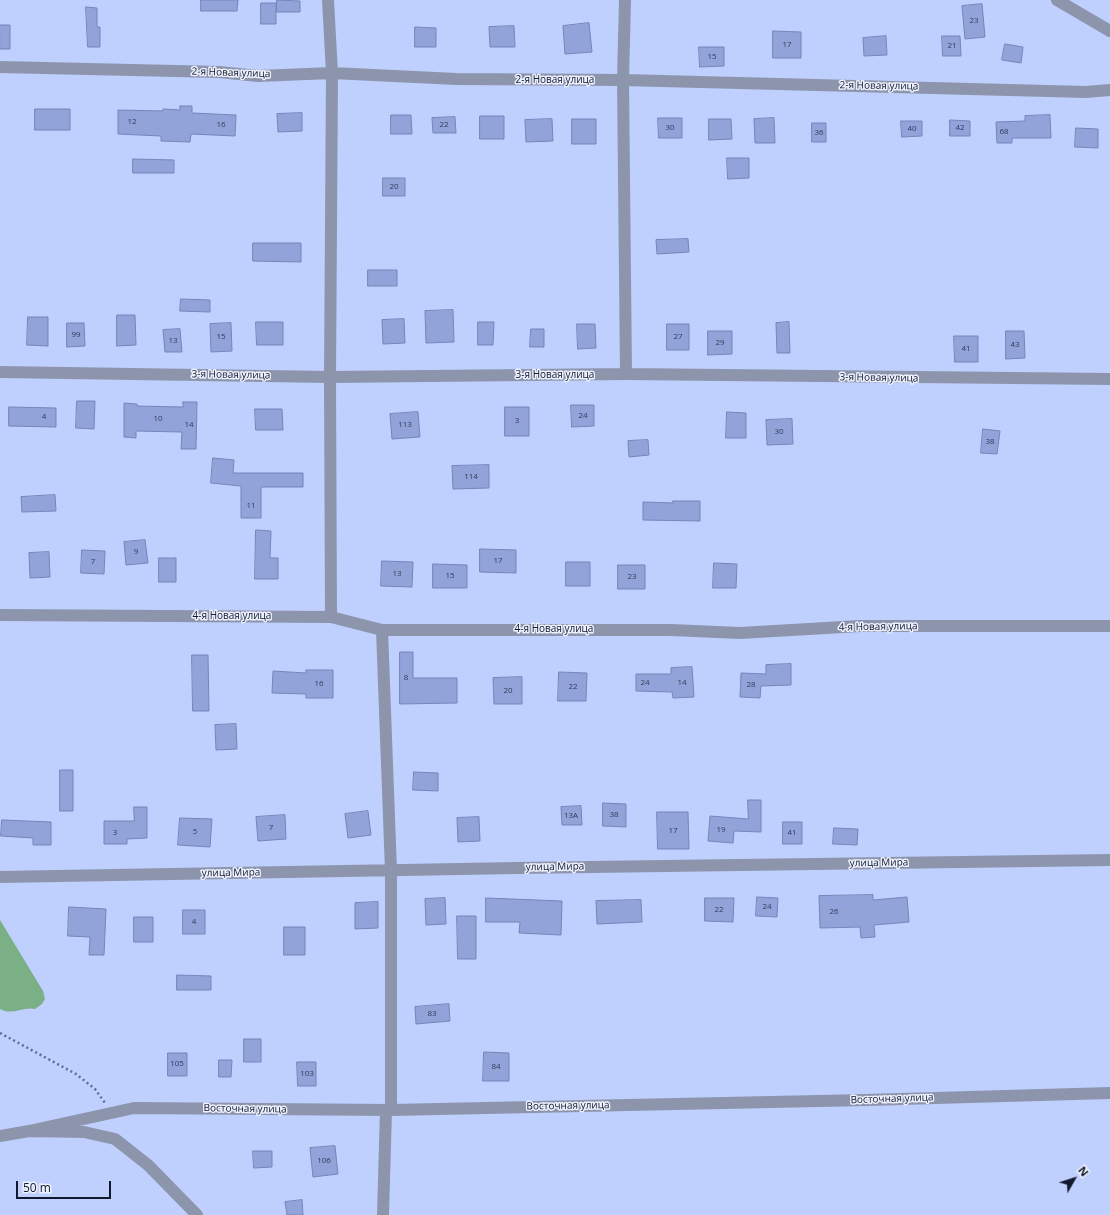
<!DOCTYPE html>
<meta charset="utf-8">
<style>
body{margin:0}
#map{position:relative;width:1110px;height:1215px;overflow:hidden;background:#bfcffe;font-family:"Open Sans",sans-serif}
canvas{display:block}
.north{position:absolute;left:1054px;top:1159px;width:40px;height:40px;-webkit-text-stroke:3px #edf1fd;paint-order:stroke;rotate:51deg;font-size:11px;font-weight:700;line-height:16px;text-align:center;color:#12182d}
.north::after{content:'';display:block;margin:auto;width:14px;height:18px;background:#12182d;clip-path:polygon(50% 0,100% 100%,50% 72%,0 100%)}
.scale{position:absolute;left:16px;top:1181px;width:95px;height:18px;box-sizing:border-box;border:2px solid #12182d;border-top:0;padding-left:5px;font-size:12px;line-height:14px;white-space:nowrap;color:#12182d;-webkit-text-stroke:3px #edf1fd;paint-order:stroke}
</style>
<div id="map">
<canvas width="1110" height="1215"></canvas>
<div class="north">N</div>
<div class="scale">50 m</div>
</div>
<script>
const ctx = document.querySelector('canvas').getContext('2d');
ctx.lineJoin = 'round';
function fill(path, color) {
  ctx.fillStyle = color;
  ctx.fill(path, 'evenodd');
}
function stroke(path, color, width, dash) {
  ctx.strokeStyle = color;
  ctx.lineWidth = width;
  ctx.lineCap = dash ? 'butt' : 'round';
  ctx.setLineDash(dash || []);
  ctx.stroke(path);
}
function write(font, color, halo, rows, align = 'center') {
  ctx.font = font + ' "Open Sans",sans-serif';
  ctx.lineWidth = 3;
  ctx.setLineDash([]);
  ctx.textBaseline = 'middle';
  ctx.strokeStyle = halo;
  ctx.fillStyle = color;
  for (const [text, x, y, turn = 0] of rows) {
    ctx.save();
    ctx.translate(x, y);
    ctx.rotate((+turn || 0) * Math.PI / 180);
    ctx.textAlign = isNaN(turn) ? turn : align;
    if (halo) ctx.strokeText(text, 0, 0);
    ctx.fillText(text, 0, 0);
    ctx.restore();
  }
}
fill(new Path2D(`
 M0,920L43,991L45,999L42,1004L35,1009C23,1006 12,1016 0,1009Z`), '#7baf86');
const building = new Path2D(`
 M201,0H238L237,11H201Z
 M277,0L300,1V12H277Z
 M261,3H276V24H261Z
 M982,4L985,37L965,39L962,6Z
 M86,7L97,8V27H100V47H88Z
 M589,23L592,52L565,54L563,26Z
 M0,25H10V49H0Z
 M514,26L515,47H490L489,27Z
 M415,27L436,28V47H415Z
 M773,31L801,32V58H773Z
 M886,36L887,55L864,56L863,38Z
 M942,36H960L961,56H943Z
 M1005,44L1023,47L1021,63L1002,60Z
 M699,47H724V66L700,67Z
 M180,106H192V113L236,115L235,136L191,134L190,142L161,141V136L118,134V110L163,111V109L180,110Z
 M35,109H70V130H35Z
 M302,113V131L278,132L277,114Z
 M391,115H411L412,134H391Z
 M1050,115L1051,138H1012V143H997L996,122L1025,121V116Z
 M480,116H504V139H480Z
 M455,117L456,133H433L432,118Z
 M658,118H682V138H659Z
 M774,118L775,143H755L754,119Z
 M552,119L553,141L526,142L525,120Z
 M572,119H596V144H572Z
 M709,119H731L732,139L709,140Z
 M950,120L970,121V136H950Z
 M901,121H922V136L902,137Z
 M812,123H826V142H812Z
 M1076,128L1098,129V148L1075,147Z
 M727,158H749V178L728,179Z
 M133,159L174,160V173H133Z
 M383,178H405V196H383Z
 M688,239L689,252L657,254L656,240Z
 M253,243H301V262L253,261Z
 M368,270H397V286H368Z
 M181,299L210,300V312L180,311Z
 M453,310L454,342L426,343L425,311Z
 M117,315H135L136,345L117,346Z
 M28,317H48V346L27,345Z
 M404,319L405,343L383,344L382,320Z
 M256,322H283V345H257Z
 M478,322H494L493,345H478Z
 M789,322L790,353H777L776,323Z
 M67,323H84L85,346L67,347Z
 M231,323L232,351L211,352L210,324Z
 M577,324H595L596,348L578,349Z
 M667,324H689V350H667Z
 M180,329L182,352H165L163,330Z
 M531,329H544V347H530Z
 M708,331H732V354L708,355Z
 M1006,331H1024L1025,358L1006,359Z
 M954,336H978V362H955Z
 M77,401H95L94,429L76,428Z
 M183,402H197L196,449H181L182,432L136,431V438L124,437V403L137,404V406L183,407Z
 M571,405H594V426L572,427Z
 M9,407L56,408V427L9,426Z
 M505,407H529V436H505Z
 M255,409H282L283,430H256Z
 M418,412L420,437L392,439L390,414Z
 M727,412L746,413V438H726Z
 M792,419L793,444L767,445L766,420Z
 M983,429L1000,431L997,454L981,453Z
 M648,440L649,455L629,457L628,441Z
 M213,458L234,460L233,473H303V487H261V518H241V486L211,483Z
 M489,465V488L453,489L452,466Z
 M55,495L56,511L22,512L21,497Z
 M673,501H700V521L643,520V502L673,503Z
 M256,530L271,531L270,558H278V579H255Z
 M145,540L148,563L126,565L124,542Z
 M480,549L516,550V573L480,572Z
 M82,550L105,551L104,574L81,573Z
 M49,552L50,577L30,578L29,553Z
 M159,558H176V582H159Z
 M382,561L413,562L412,587L381,586Z
 M566,562H590V586H566Z
 M714,563L737,564L736,588H713Z
 M433,564L467,565V588H433Z
 M618,565H645V589H618Z
 M400,652H413V678H457V703L400,704Z
 M192,655H208L209,711H193Z
 M791,664V685L761,686L760,698L740,697L741,673L766,674V665Z
 M692,667L694,697L673,698L672,692L636,691V674H671V668Z
 M306,670H333V698H306V694L272,693L273,671L306,673Z
 M559,672L587,673L586,701H558Z
 M522,677V704H494L493,678Z
 M236,724L237,749L216,750L215,725Z
 M60,770H73V811H60Z
 M414,772L438,773V791L413,790Z
 M748,800H761V832L734,831L733,843L708,841L710,816L748,819Z
 M603,803L626,804V827L603,826Z
 M581,806L582,825H562L561,807Z
 M134,807H147V838L127,839V844H104V821H134Z
 M368,811L371,835L348,838L345,814Z
 M657,812H688L689,849H658Z
 M285,815L286,839L258,841L256,817Z
 M479,817L480,841L458,842L457,818Z
 M180,818L212,819L210,847L178,845Z
 M2,820L51,822V845H33V838L1,836Z
 M783,822H802V844H783Z
 M834,828L858,829L857,845L833,844Z
 M873,895V900L907,897L909,922L874,925L875,937L861,938L860,927L820,928L819,896Z
 M757,897L778,898L777,917L756,916Z
 M445,898L446,924L426,925L425,899Z
 M486,898L562,901L561,935L519,933L520,922H486Z
 M705,898H734L733,922L705,921Z
 M641,900L642,922L597,924L596,901Z
 M378,902V928L355,929V903Z
 M69,907L106,909L104,955H89L90,937L68,936Z
 M183,910H205V934H183Z
 M457,916H476V959H458Z
 M134,917H153V942H134Z
 M284,927H305V955H284Z
 M177,975L211,976V990H177Z
 M449,1004L450,1021L416,1024L415,1007Z
 M244,1039H261V1062H244Z
 M484,1052L509,1053V1081H483Z
 M168,1053H187V1076H168Z
 M219,1060H232L231,1077H219Z
 M297,1062H316V1086H298Z
 M335,1146L338,1174L313,1177L310,1148Z
 M253,1151H272V1167L254,1168Z
 M302,1200L303,1215H287L285,1202Z`);
fill(building, '#91a3d9');
stroke(building, '#7485bb', 1);
stroke(new Path2D(`
 M0,1033L76,1074L95,1089L105,1103`), '#606b8c', 2.5, [2, 3]);
stroke(new Path2D(`
 M328,0L332,73L330,377L331,617
 M625,0L623,80L626,374
 M1057,0L1110,31
 M0,67L219,72L258,76L332,73L456,79L623,80L1086,92L1110,90
 M0,372L330,377L626,374L1110,379
 M0,615L331,617L382,630H671L740,633L860,626H1110
 M382,630L391,871V1110
 M0,877L517,868L1110,860
 M29,1131L134,1108L391,1110L866,1100L1110,1093
 M0,1136L29,1131L84,1132L115,1139L148,1165L197,1215
 M383,1215L386,1110`), '#8d95ad', 12);
write('8px', '#323b58', null, [
 ["23",974,21],
 ["17",787,45],
 ["21",952,46],
 ["15",712,57],
 ["12",132,122],
 ["16",221,125],
 ["22",444,125],
 ["30",670,128],
 ["42",960,128],
 ["40",912,129],
 ["68",1004,132],
 ["36",819,133],
 ["20",394,187],
 ["99",76,335],
 ["15",221,337],
 ["27",678,337],
 ["13",173,341],
 ["29",720,343],
 ["43",1015,345],
 ["41",966,349],
 ["24",583,416],
 ["4",44,417],
 ["10",158,419],
 ["3",517,421],
 ["14",189,425],
 ["113",405,425],
 ["30",779,432],
 ["38",990,442],
 ["114",471,477],
 ["11",251,506],
 ["9",136,552],
 ["17",498,561],
 ["7",93,562],
 ["13",397,574],
 ["15",450,576],
 ["23",632,577],
 ["8",406,678],
 ["24",645,683],
 ["14",682,683],
 ["16",319,684],
 ["28",751,685],
 ["22",573,687],
 ["20",508,691],
 ["38",614,815],
 ["13А",571,816],
 ["7",271,828],
 ["19",721,830],
 ["17",673,831],
 ["5",195,832],
 ["3",115,833],
 ["41",792,833],
 ["24",767,907],
 ["22",719,910],
 ["26",834,912],
 ["4",194,922],
 ["83",432,1014],
 ["105",177,1064],
 ["84",496,1067],
 ["103",307,1074],
 ["106",324,1161]
]);
write('10px', '#12182d', '#edf1fd', [
 ["2-я Новая улица",231,73,2],
 ["2-я Новая улица",555,80],
 ["2-я Новая улица",879,86,1],
 ["3-я Новая улица",231,375,1],
 ["3-я Новая улица",555,375],
 ["3-я Новая улица",879,378,1],
 ["4-я Новая улица",232,616],
 ["4-я Новая улица",878,627,-1],
 ["4-я Новая улица",554,629],
 ["улица Мира",879,863,-1],
 ["улица Мира",555,867,-1],
 ["улица Мира",231,873,-1],
 ["Восточная улица",892,1099,-2],
 ["Восточная улица",568,1106,-1],
 ["Восточная улица",245,1109,1]
]);
</script>
